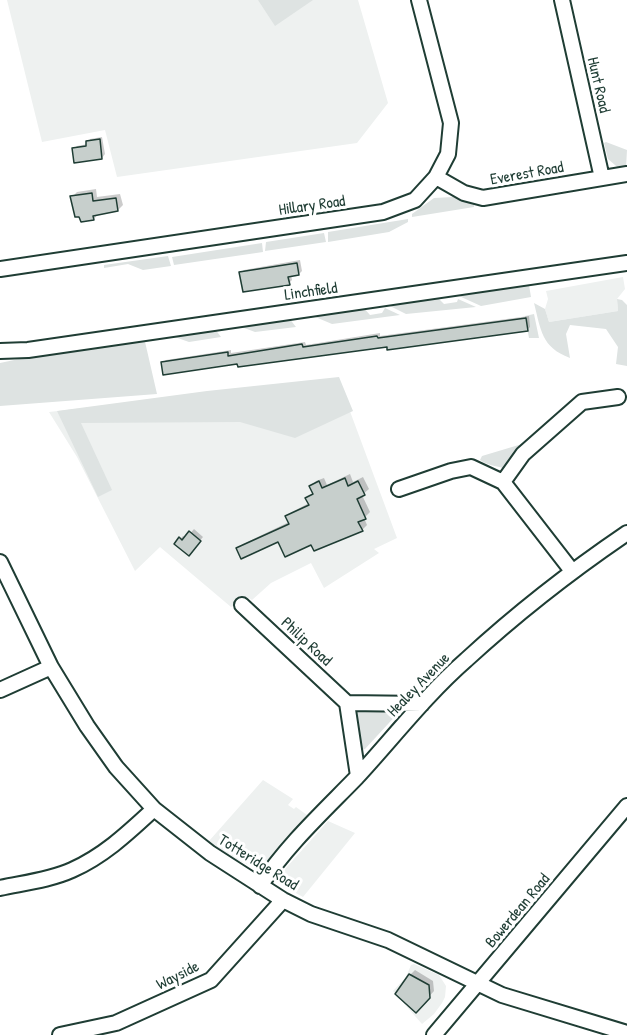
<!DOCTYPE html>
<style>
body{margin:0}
canvas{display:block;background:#fff}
</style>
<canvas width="627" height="1035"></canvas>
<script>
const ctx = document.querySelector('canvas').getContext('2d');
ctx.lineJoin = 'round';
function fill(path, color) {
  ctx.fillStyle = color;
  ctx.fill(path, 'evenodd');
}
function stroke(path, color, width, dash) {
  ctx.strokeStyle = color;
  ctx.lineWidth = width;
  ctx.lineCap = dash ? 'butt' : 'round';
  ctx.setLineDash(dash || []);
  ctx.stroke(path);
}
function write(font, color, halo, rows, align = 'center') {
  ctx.font = font + ' "Patrick Hand",sans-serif';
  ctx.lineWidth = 6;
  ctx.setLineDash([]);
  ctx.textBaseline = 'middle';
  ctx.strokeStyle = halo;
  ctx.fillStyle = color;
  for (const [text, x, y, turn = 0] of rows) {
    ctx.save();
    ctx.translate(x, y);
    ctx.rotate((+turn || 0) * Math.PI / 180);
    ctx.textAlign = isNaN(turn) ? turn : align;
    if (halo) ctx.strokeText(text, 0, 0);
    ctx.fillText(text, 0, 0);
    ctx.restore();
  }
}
fill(new Path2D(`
 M7,0H358L388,103L357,143L117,177L105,130L42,142Z
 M623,277L625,289L617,299L618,311L549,322L545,309L548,299L546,291Z
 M338,379L397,538L374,549L379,553L324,588L311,563L271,583L252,600L249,598L231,607L160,547L135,571L77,457L49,412Z
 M263,780L293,799L288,805L294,809L296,807L307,815L264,864L257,867L248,865L228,855L209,841Z
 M328,821L355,833L303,897L285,887L282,880V875L286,868Z
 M414,964L439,975L446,986L445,997L442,1003L434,1014L422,1024L393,991L406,977L411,965Z`), '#eef1f0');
fill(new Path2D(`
 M258,0H313L275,26Z
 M606,142L627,150L626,168L622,171L608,159L604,143Z
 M453,197L474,205V207L412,217V214L434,198Z
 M408,219V222L389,232L328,242V232Z
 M324,233L326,242L265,251L266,242Z
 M262,243L263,252L174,265L172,257Z
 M168,256L171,266L143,270L128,264L104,268V265Z
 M523,283L529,285L531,297L481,306L459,296L462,292Z
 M436,296L444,304L457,302L458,299L476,307L406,314L386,304Z
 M617,299L622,300L627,305V366L616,364L618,347L606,329L570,325L566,334L570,358C541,347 541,330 534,303L545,309L549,322L618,311Z
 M363,307L370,315L382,313L385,308L400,315L332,324L313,316Z
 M534,314L539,338H529L525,316Z
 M289,318L296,327L255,332L239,326Z
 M215,329L221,337L189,342L172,336Z
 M143,333L157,394L0,406V363Z
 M339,377L353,411L295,438L240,422L81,423L112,490L98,497L57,411L207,391Z
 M522,444L509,471C500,465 489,467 480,460L482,456Z
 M397,708L400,711L365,749L361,750L354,709Z`), '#dee3e2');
fill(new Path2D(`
 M102,137L105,154L102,158L74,149L77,146L88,144L90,139Z
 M96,189L97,197L120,194L123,205L118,210L99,213L94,219L72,197L77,192Z
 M300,260L302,271L299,274L291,275L292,280L289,283L241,273L244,270Z
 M529,316L530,327L527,330L388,346L314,357L313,354L239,362L163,363L166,360L231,350V353L305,342L306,345L380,333V336Z
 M350,474L353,482L363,477L369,489L362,495L370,512L364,518L367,525L362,530L312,543L278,540L238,548L243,544L289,522L287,516L292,512L309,503L307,498L314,492L311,486L316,481L324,478L327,485Z
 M194,529L203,537L191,551L176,544L183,536L186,538Z
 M415,970L433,981L434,991L416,1011L410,975Z`), '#0003');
const building = new Path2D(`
 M100,139L102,159L74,163L72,148L86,146V141Z
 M92,193L93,201L116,198L118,211L93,216L94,220L81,222L79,217H75L70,196Z
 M297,263L299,275L288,277L290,285L243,292L239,272Z
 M526,318L528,331L387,350V347L238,367L237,364L163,375L161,362L228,352V356L302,344L303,347L377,336L378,338Z
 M345,478L348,486L358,481L365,495L357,499L366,519L358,522L363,531L314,551L311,545L285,557L278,542L241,559L236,548L289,524L285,516L309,505L305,498L313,494L309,486L319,481L322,488Z
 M189,531L201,541L189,556L174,544L179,537L182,540Z
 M409,974L429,985L430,998L416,1013L395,994Z`);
fill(building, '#c7cfcc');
stroke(building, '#1f3d34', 1.5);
const minor = new Path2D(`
 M562,0L602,178
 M436,177L464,193L483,198L627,174
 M0,269L383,212L415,200L436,177L448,154L451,123L419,0
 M0,351L28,350L627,263
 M503,482L523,454L582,402L618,397
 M399,489L451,471L471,467L503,482L572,571
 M0,562L51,667L87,726L116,767L154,809L210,853L283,900L311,914L388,940L502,995L627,1033
 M242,605L347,703L422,704
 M0,690L51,667
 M347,703L358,776
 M260,886C287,845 323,812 357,777C393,738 426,695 466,660C516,614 571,571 627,533
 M0,888C23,883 50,880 72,870C104,856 129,832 154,809
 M60,1035L116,1023L211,980L283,900
 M434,1035L627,806`);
stroke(minor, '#1f3d34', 18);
stroke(minor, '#fff', 14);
write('16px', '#1f3d34', '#fff', [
 ["Hunt Road",598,85,77],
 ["Everest Road",527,174,-10],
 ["Hillary Road",312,206,-8],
 ["Linchfield",311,292,-8],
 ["Philip Road",306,642,43],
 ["Healey Avenue",419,685,-46],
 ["Totteridge Road",258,863,32],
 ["Bowerdean Road",518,911,-50],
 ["Wayside",178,976,-27]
]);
</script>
